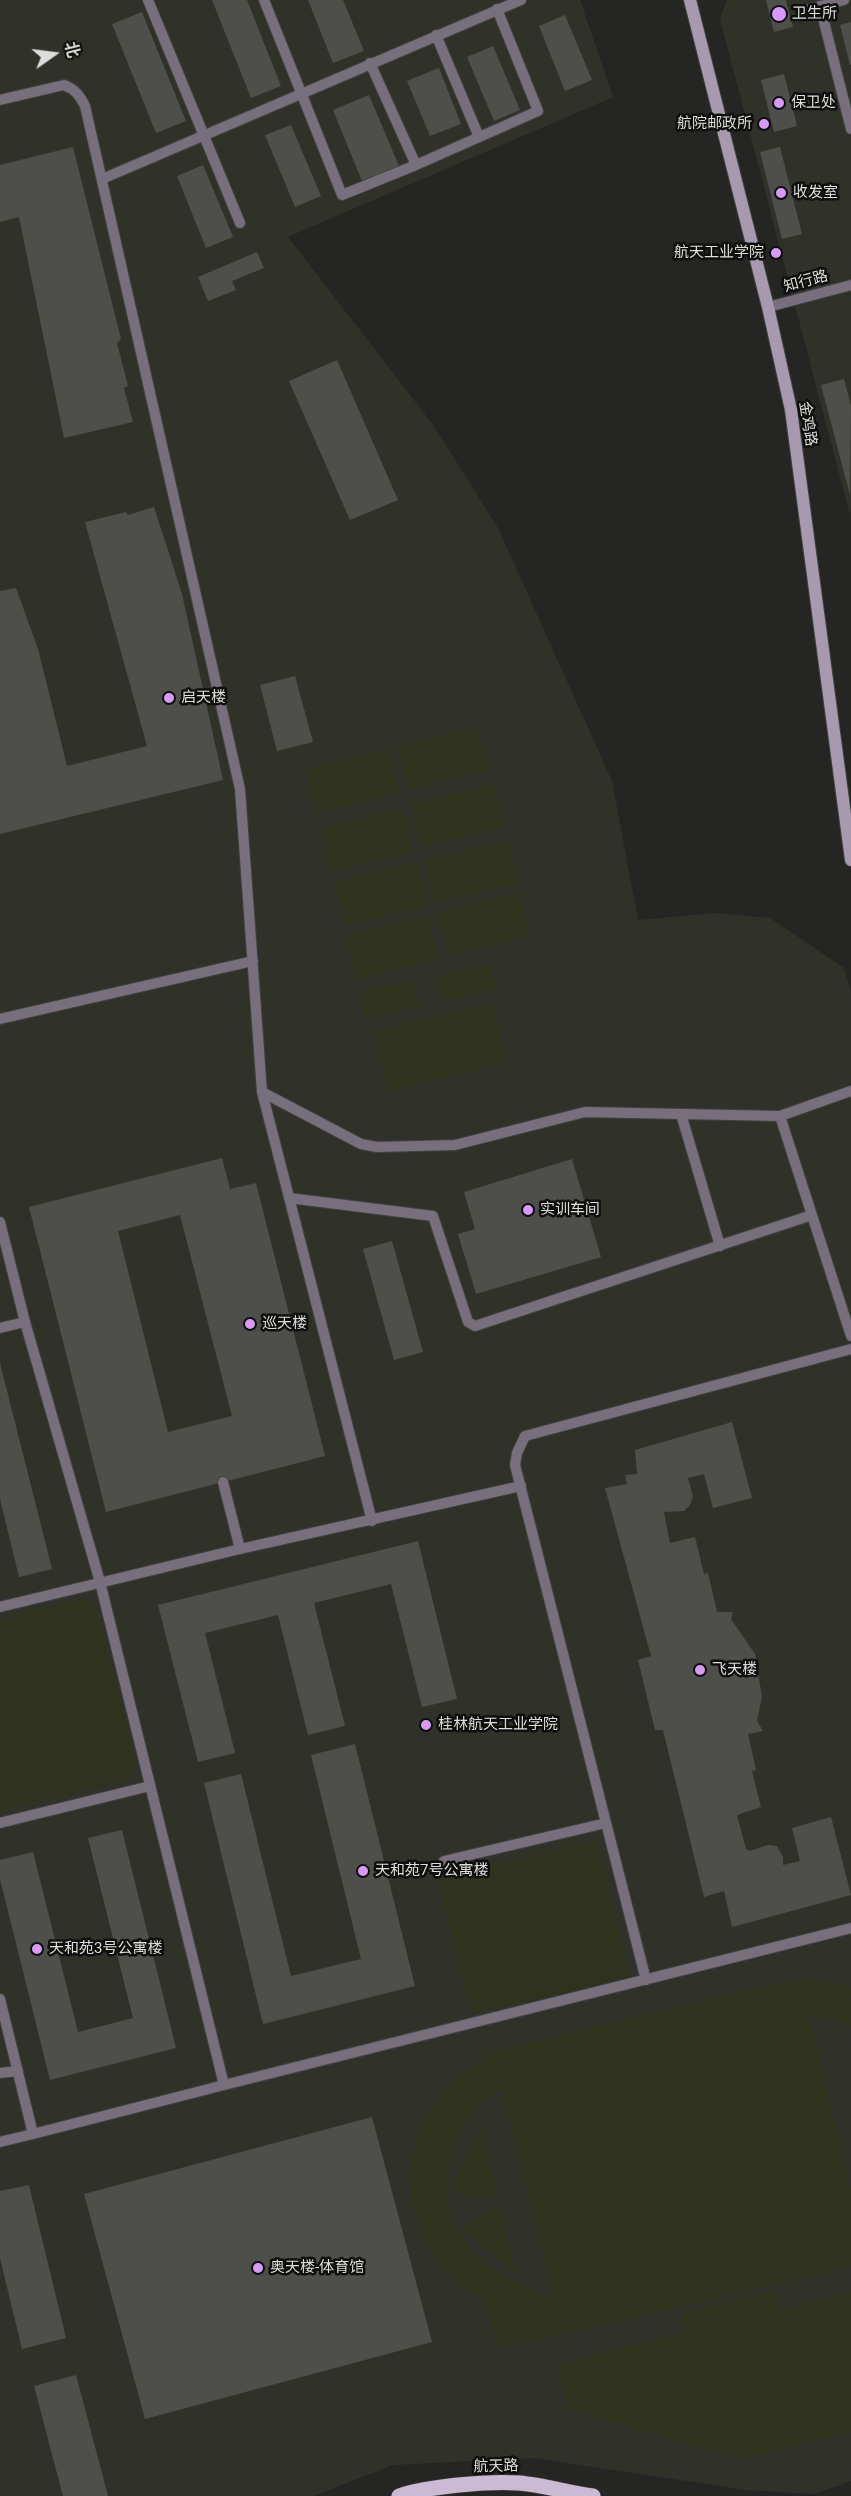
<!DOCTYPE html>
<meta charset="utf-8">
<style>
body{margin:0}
#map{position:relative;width:851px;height:2496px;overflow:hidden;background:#252623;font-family:Roboto,"Noto Sans SC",sans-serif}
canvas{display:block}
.north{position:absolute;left:24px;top:24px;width:60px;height:60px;-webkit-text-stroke:4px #0e0f0d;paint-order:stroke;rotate:76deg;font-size:16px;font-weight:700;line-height:24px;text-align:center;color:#dddedc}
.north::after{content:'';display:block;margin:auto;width:21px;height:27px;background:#dddedc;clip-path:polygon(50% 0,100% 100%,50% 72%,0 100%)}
</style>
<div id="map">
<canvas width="851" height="2496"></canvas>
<div class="north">北</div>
</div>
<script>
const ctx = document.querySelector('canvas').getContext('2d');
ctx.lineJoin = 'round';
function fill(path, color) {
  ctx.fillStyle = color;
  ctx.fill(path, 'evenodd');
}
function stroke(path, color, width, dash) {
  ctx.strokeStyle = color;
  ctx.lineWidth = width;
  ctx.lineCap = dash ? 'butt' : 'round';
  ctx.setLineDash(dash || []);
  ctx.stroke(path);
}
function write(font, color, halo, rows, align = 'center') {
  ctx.font = font + ' Roboto,"Noto Sans SC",sans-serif';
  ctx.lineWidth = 5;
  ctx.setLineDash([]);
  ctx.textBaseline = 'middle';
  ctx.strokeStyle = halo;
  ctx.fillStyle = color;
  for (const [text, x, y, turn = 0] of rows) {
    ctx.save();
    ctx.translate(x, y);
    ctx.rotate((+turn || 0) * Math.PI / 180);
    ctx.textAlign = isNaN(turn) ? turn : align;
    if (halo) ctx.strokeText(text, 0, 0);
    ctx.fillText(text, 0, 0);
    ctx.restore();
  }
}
fill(new Path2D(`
 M0,0H580L613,97L288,237L434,426L498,528L612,781L638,920L714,913L770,918L844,968L851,991V2481L814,2494L745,2490L534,2458L393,2465L314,2496H0Z
 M727,0H851V519L720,19Z`), '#30322a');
fill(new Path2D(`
 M478,727L488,770L408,789L397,746Z
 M388,750L399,793L316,813L305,769Z
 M494,784L504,827L421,847L411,804Z
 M403,808L413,852L331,871L320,828Z
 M508,840L518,883L435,903L425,860Z
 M417,862L428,906L345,925L335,882Z
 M520,892L530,936L447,955L437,912Z
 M428,916L439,959L356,979L345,935Z
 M490,964L496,989L442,1001L436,976Z
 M414,980L419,1006L365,1018L360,992Z
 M492,1003L506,1063L388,1091L374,1031Z
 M86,1598L96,1609L136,1762L127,1780L0,1810V1620Z
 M598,1840L630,1977L471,2014L438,1878Z
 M797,1980H818L851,1987V2026L837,2021L809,2016L851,2189V2267L498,2349L486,2303C381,2236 386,2104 499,2050L776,1983ZM502,2090L554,2296L553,2297C480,2276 424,2221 457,2140C465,2120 482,2098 502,2090Z
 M481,2125L497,2194C482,2200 466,2196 452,2190Z
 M500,2207L517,2275L461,2228L480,2215Z
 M774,2290L780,2309L851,2292V2432L740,2459L567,2409L556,2365L687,2332L683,2312Z`), '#2f331d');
fill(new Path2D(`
 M212,0H247L281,86L251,98Z
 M308,0H343L364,51L333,63Z
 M766,0H786L793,27L774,32Z
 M142,12L186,121L156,133L112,24Z
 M565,15L592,80L565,91L539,26Z
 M851,22V65H850L840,25Z
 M493,46L520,110L494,121L467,57Z
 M439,68L461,124L430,136L407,81Z
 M784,74L797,126L774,132L761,80Z
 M369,95L399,166L362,181L333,110Z
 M291,125L321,196L295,207L265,135Z
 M73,147L121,339L117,343L128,386L124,388L133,422L64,438L19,217L0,222V165Z
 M780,147L802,234L782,239L760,152Z
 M203,165L233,237L206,248L177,176Z
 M257,252L264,268L232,281L236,290L208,301L198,277Z
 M337,360L398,500L350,520L289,381Z
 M844,379L851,406L850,495L821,385Z
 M154,507L182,594L223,780L0,834V591L16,588L38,649L67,766L147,746L85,522L126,512L128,515Z
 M295,676L313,742L277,751L260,685Z
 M222,1158L230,1189L256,1183L325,1456L106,1512L29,1207ZM180,1215L232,1416L168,1432L118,1231Z
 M572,1159L601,1257L476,1294L458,1234L475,1229L464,1192Z
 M392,1241L423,1352L394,1360L363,1249Z
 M0,1363L52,1569L19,1577L0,1499Z
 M732,1422L752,1498L713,1508L704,1474L688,1478L693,1497L690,1505L684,1511L664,1512L670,1543L695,1537L704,1574L708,1573L717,1612H733L731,1619L755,1654L762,1697L757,1721L763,1731L748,1734L756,1770L752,1771L761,1807L737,1815L746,1849L750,1851L768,1845L777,1846L783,1857V1865L800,1861L792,1828L831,1817L851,1895L732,1927L724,1891L704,1897L663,1730H655L638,1660L651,1656L605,1488L627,1484L625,1475L637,1474L635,1450Z
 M418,1541L457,1699L422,1707L391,1584L314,1603L345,1726L308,1735L278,1615L205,1633L235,1753L198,1762L158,1605Z
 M355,1744L415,1986L263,2024L204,1783L241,1774L291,1976L361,1959L311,1755Z
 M122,1830L176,2048L50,2080L0,1879V1860L33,1852L78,2032L133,2018L88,1838Z
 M372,2117L432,2342L145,2419L84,2194Z
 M29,2185L66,2338L22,2349L0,2258V2191Z
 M76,2375L108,2496H63L34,2386Z`), '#4e4f4b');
const service = new Path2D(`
 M148,0L240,223
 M264,0L342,195L416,165
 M820,6L851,129
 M806,10L844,0
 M436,35L479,137
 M370,63L416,165L538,111L497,9
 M0,100L64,85C75,89 80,96 85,106L240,789L262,1092L372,1521
 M102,179L521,0
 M768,307L851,285
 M0,1019L253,961
 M262,1092L361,1144L377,1147L455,1145L585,1112L780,1116L851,1091
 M681,1114L720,1246
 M780,1116L851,1336
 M289,1198L433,1216L468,1322L475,1326L812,1215
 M0,1222L25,1322L100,1582L224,2085L851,1928
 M0,1328L25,1322
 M223,1482L240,1549
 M0,1607L240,1549L521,1486
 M0,1823L150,1786
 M444,1861L606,1823
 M646,1980L515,1465L517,1453L525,1436L851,1349
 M0,1999L33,2134L224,2085
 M0,2073L18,2071
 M0,2142L33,2134`);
const secondary = new Path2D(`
 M690,0L768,307L791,410L851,860`);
const primary = new Path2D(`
 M399,2496C429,2486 488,2481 519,2483C544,2485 569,2493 593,2496`);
stroke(service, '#424341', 12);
stroke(secondary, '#424341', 14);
stroke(primary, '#424341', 16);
stroke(service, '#786f7c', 10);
stroke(secondary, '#a799ae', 12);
stroke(primary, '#cbbad5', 15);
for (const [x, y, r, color] of [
 [779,14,8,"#d89af8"],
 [779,103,6,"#d89af8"],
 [764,124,6,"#d89af8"],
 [781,193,6,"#d89af8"],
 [776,253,6,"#d89af8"],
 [169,698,6,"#d89af8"],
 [528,1210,6,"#d89af8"],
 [250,1324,6,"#d89af8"],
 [700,1670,6,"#d89af8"],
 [426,1725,6,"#d89af8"],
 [363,1871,6,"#d89af8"],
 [37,1949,6,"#d89af8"],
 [258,2268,6,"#d89af8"]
]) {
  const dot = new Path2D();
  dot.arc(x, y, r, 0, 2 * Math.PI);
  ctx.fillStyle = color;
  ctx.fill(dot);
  stroke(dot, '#0e0f0d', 2);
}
write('15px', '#dddedc', '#0e0f0d', [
 ["卫生所",792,14],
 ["保卫处",791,103],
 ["航院邮政所",752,124,"right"],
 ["收发室",793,193],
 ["航天工业学院",764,253,"right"],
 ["启天楼",181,698],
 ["实训车间",540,1210],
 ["巡天楼",262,1324],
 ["飞天楼",712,1670],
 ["桂林航天工业学院",438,1725],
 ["天和苑7号公寓楼",375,1871],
 ["天和苑3号公寓楼",49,1949],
 ["奥天楼-体育馆",270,2268]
], 'left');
write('15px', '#dddedc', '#0e0f0d', [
 ["知行路",806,282,-15],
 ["金鸡路",807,424,81],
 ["航天路",496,2467,-1]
]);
</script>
